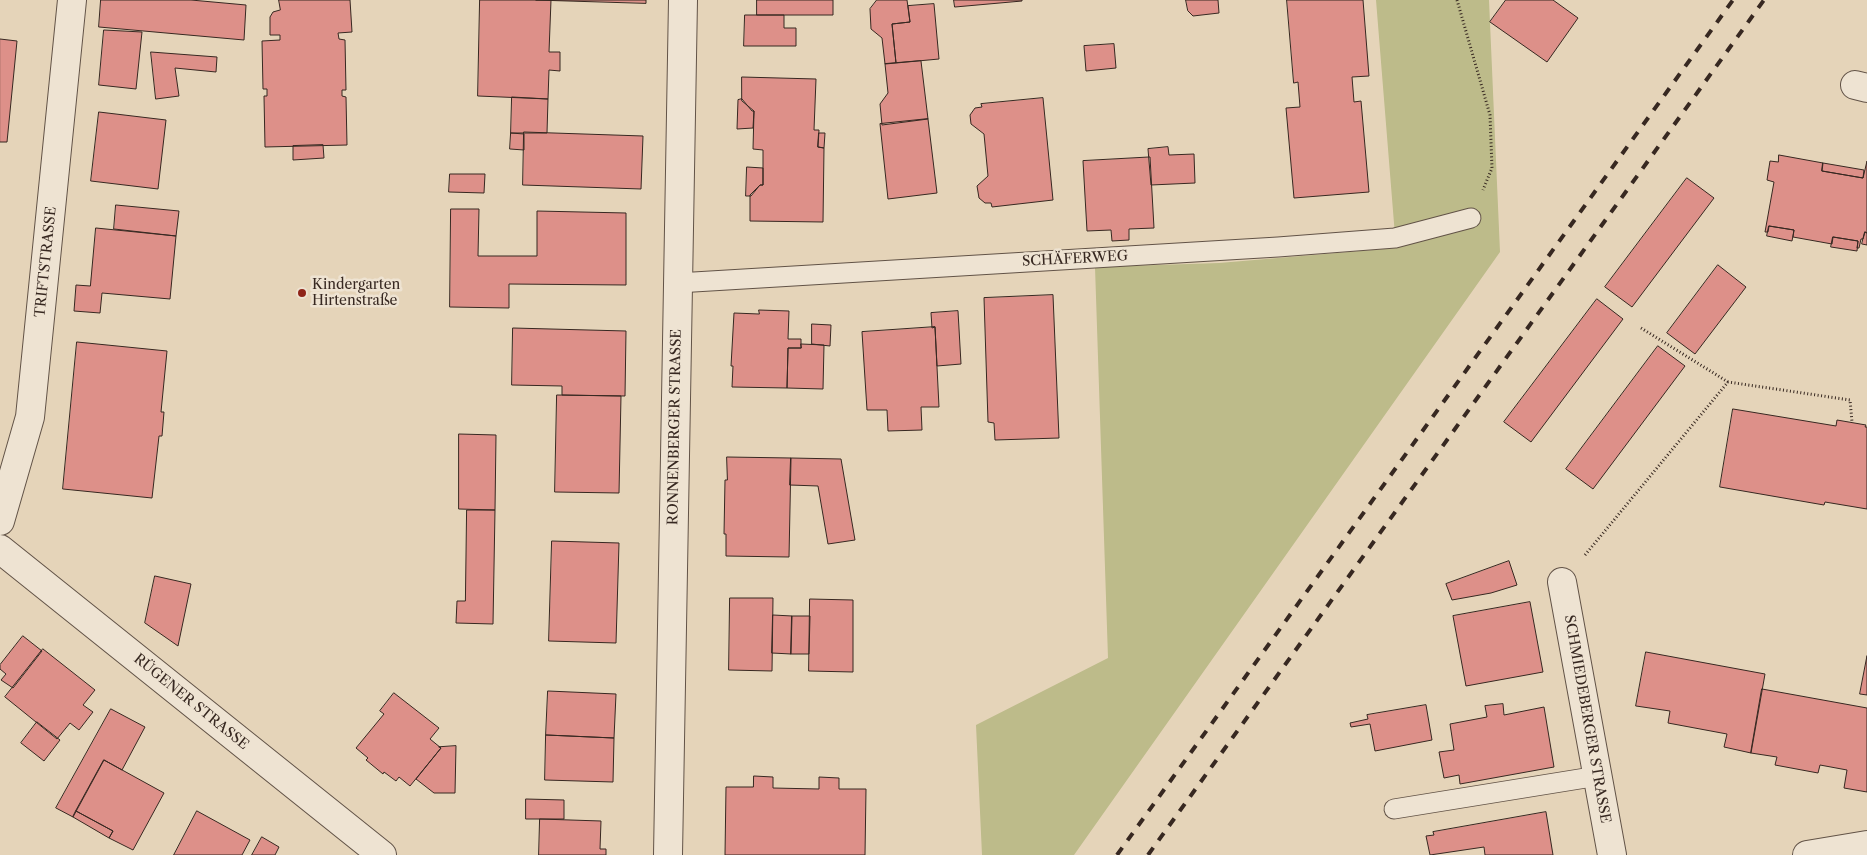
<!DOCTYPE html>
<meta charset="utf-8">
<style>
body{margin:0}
canvas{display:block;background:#e5d4b9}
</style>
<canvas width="1867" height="855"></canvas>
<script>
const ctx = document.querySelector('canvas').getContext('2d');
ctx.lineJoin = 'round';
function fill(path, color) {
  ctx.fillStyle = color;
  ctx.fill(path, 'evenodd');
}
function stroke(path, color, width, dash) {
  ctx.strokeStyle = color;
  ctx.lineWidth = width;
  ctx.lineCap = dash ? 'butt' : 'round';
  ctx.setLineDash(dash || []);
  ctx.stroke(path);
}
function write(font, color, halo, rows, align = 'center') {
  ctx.font = font + ' "Libre Caslon Text",serif';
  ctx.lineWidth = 5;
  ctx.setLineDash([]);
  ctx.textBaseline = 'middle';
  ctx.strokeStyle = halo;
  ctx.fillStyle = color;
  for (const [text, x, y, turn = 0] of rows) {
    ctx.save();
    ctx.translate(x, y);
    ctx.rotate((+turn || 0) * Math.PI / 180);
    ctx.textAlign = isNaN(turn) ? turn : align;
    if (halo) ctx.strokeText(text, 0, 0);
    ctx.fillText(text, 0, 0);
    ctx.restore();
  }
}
fill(new Path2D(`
 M1376,0H1489L1500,252L1074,855H982L976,725L1108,658L1095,267L1219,263L1396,248Z`), '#bdbb8a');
const building = new Path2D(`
 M101,0H191L246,5L244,40L99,27Z
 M279,0H350L352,32L338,33L339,39L345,40L346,90H342V96L346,97L347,145L265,147L264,96H267V89H263L262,41L280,40V35H270V17L273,12L280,10Z
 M480,0H551L549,52H560V71L549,70L548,99L478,96Z
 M536,0H646V3Z
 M757,0H833V15H757Z
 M877,0H907L910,22L892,24L896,63L885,64L882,38L871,29L870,9Z
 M954,0H1022V1L955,7Z
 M1186,0H1218L1219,13L1193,16L1188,11Z
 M1287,0H1363L1369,76L1352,77L1354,102L1361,101L1369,192L1294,198L1286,108L1300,107L1298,82L1294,83Z
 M1506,0H1553L1578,18L1547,62L1490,22Z
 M934,4L939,59L896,63L892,24L910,22L908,6Z
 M745,15H784V28H796V46H744Z
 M104,30L142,32L136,89L99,85Z
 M0,39L17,41L7,142H0Z
 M1114,44L1116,68L1086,71L1084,46Z
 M151,52L217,57L216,72L175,68L179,96L156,99Z
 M921,61L928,119L882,125L880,104L888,93L885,64Z
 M742,77L816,79L814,130H819L818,147L824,148L823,222L750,221V195L760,185H763V150L753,149L754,111L742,101Z
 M512,97L548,99L547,133H511Z
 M1043,98L1053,200L992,207L991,203H985L979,198L977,186L988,176L984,134L971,124L970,115L975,108L982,107L981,104Z
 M742,99L752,111H754L753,128L737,129L738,100Z
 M99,112L166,120L158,189L91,181Z
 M928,119L937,193L888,199L880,124Z
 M524,132L643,136L641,189L523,185Z
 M511,133L524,134V150L510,149Z
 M819,133H825L824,148L818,147Z
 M323,145L324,158L293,160V146Z
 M1168,147L1169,155L1194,154L1195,183L1151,185L1148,149Z
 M1779,155L1823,163L1822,171L1863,178L1867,161V233L1865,232L1863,239H1861L1859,248H1857L1858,241L1833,237L1832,244L1793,237L1794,230L1769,226L1768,232H1765L1774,182L1767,180L1770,161L1778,162Z
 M1149,157H1150L1154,228L1129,229V240L1112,241L1111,230L1087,231L1083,161Z
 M1823,163L1864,170L1863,178L1822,171Z
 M747,167L763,168V185H760L751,196H746Z
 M450,174H485L484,193L449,192Z
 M1687,178L1714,198L1632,307L1605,287Z
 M116,205L179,211L176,236L114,229Z
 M451,209H479L478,256H537V211L626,213V285L509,284V308L450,307Z
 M1769,226L1794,230L1792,241L1767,236Z
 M96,228L176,236L170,299L102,293L100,313L74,311L76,285L90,286Z
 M1865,232L1867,233V245L1862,244Z
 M1833,237L1858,241L1857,251L1831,247Z
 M1718,265L1746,287L1695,354L1667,333Z
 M1053,295L1059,438L995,440L994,423L988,422L984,298Z
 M1597,299L1623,319L1531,442L1504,422Z
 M759,310L789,311L788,339H801V348H788L787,388L732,387L733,366H731L734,313L759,314Z
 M958,311L961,364L937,366L935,327L932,328L931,313Z
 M812,324L831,325L830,346L812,344Z
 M935,327L939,407H921L922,430L888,431L887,410H867L862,332Z
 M513,328L626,331L625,396L562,395V386L512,385Z
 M77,342L167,351L161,412H164L162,436H159L152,498L63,489Z
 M801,344L824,345L823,389L787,388L788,348H801Z
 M1658,346L1685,366L1593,489L1566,469Z
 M557,395L621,396L619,493L555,492Z
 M1733,409L1836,426L1837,420L1866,425L1865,427H1867V509L1825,502L1824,505L1720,487Z
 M459,434L496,435L495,510L459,509Z
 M727,457L791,458L789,557L726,556V534H724L725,480H727Z
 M791,458L841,459L855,540L828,544L818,486L790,485Z
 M467,510H495L493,624L456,623L457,601H465Z
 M552,541L619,543L616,643L549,641Z
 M1509,561L1517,585L1491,593L1452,600L1446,584Z
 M155,576L191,584L178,646L145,623Z
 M730,598H773L772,671L729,670Z
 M810,599L853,600V672L809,671Z
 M1530,602L1543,672L1466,686L1453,616Z
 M773,615L792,616L791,654L772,653Z
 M792,616H810L809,654H791Z
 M23,636L42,651L13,688L1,680L6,674L0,669V665Z
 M43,649L95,690L83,705L93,712L79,730L70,723L57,739L5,697Z
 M1646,652L1765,674L1751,753L1724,747L1727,734L1668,723L1670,711L1636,706Z
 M1867,656V695L1860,694Z
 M1762,689L1867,708V792L1844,788L1847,770L1820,765L1818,773L1775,765L1777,757L1751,753Z
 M548,691L616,694L614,738L546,735Z
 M394,693L439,728L430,739L441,748L410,786L399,777L396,781L384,772L383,774L366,760L368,758L356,748L384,714L380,711Z
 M1503,704L1504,715L1544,707L1554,767L1460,784L1459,775L1444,778L1439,752L1454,750L1450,724L1487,717L1485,706Z
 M1426,705L1432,740L1375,751L1370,724L1351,727L1350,723L1368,719L1367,715Z
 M111,709L145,727L122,770L104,760L73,817L56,808Z
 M37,722L60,740L44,761L21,743Z
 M546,735L614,738L613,782L545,780Z
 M456,746L455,793H434L416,779L441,748L439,747Z
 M104,760L164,793L133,850L109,838L113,831L76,811Z
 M754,776L773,777V788L819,789V777L839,778V789H866L865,855H725L726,787H753Z
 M526,799L564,800V819H526Z
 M76,811L113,831L109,838L73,817Z
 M197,811L250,840L242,855H174Z
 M1546,812L1553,855H1485L1484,847L1430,855L1426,836L1434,835L1433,832Z
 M540,819L601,821L600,849H606V855H539Z
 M262,837L279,847L275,855H252Z`);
fill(building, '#dd9089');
stroke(building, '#372821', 1);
const service = new Path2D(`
 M677,283L1278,247L1395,238L1471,218
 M1394,809L1598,776`);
const minor = new Path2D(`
 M1855,85L1867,88
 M0,521L30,417L72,0
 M0,549L382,855
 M1562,582L1612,855
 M1807,855L1867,845`);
const tertiary = new Path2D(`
 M668,855L683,0`);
stroke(service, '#625347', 21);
stroke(minor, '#625347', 30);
stroke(tertiary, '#625347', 30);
stroke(new Path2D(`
 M1457,0L1490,115L1492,168L1483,190
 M1641,328L1728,382
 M1585,555L1728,382L1850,400L1852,422`), '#372821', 3, [1, 2.5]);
stroke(service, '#eee3d2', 19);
stroke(minor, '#eee3d2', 28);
stroke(tertiary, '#eee3d2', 28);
stroke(new Path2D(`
 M1117,855L1733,0
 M1148,855L1764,0`), '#372821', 4, [9, 9]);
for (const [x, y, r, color] of [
 [302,293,5,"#8f2418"]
]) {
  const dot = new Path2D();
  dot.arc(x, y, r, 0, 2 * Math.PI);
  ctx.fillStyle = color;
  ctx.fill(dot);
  stroke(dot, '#eee3d2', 2);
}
write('14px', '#372821', '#eee3d2', [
 ["SCHÄFERWEG",1075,259,-3],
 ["TRIFTSTRASSE",46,262,-84],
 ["RONNENBERGER STRASSE",675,427,-89],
 ["RÜGENER STRASSE",191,702,39],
 ["SCHMIEDEBERGER STRASSE",1587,719,80]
]);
write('14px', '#372821', '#eee3d2', [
 ["Kindergarten",312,285],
 ["Hirtenstraße",312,301]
], 'left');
</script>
